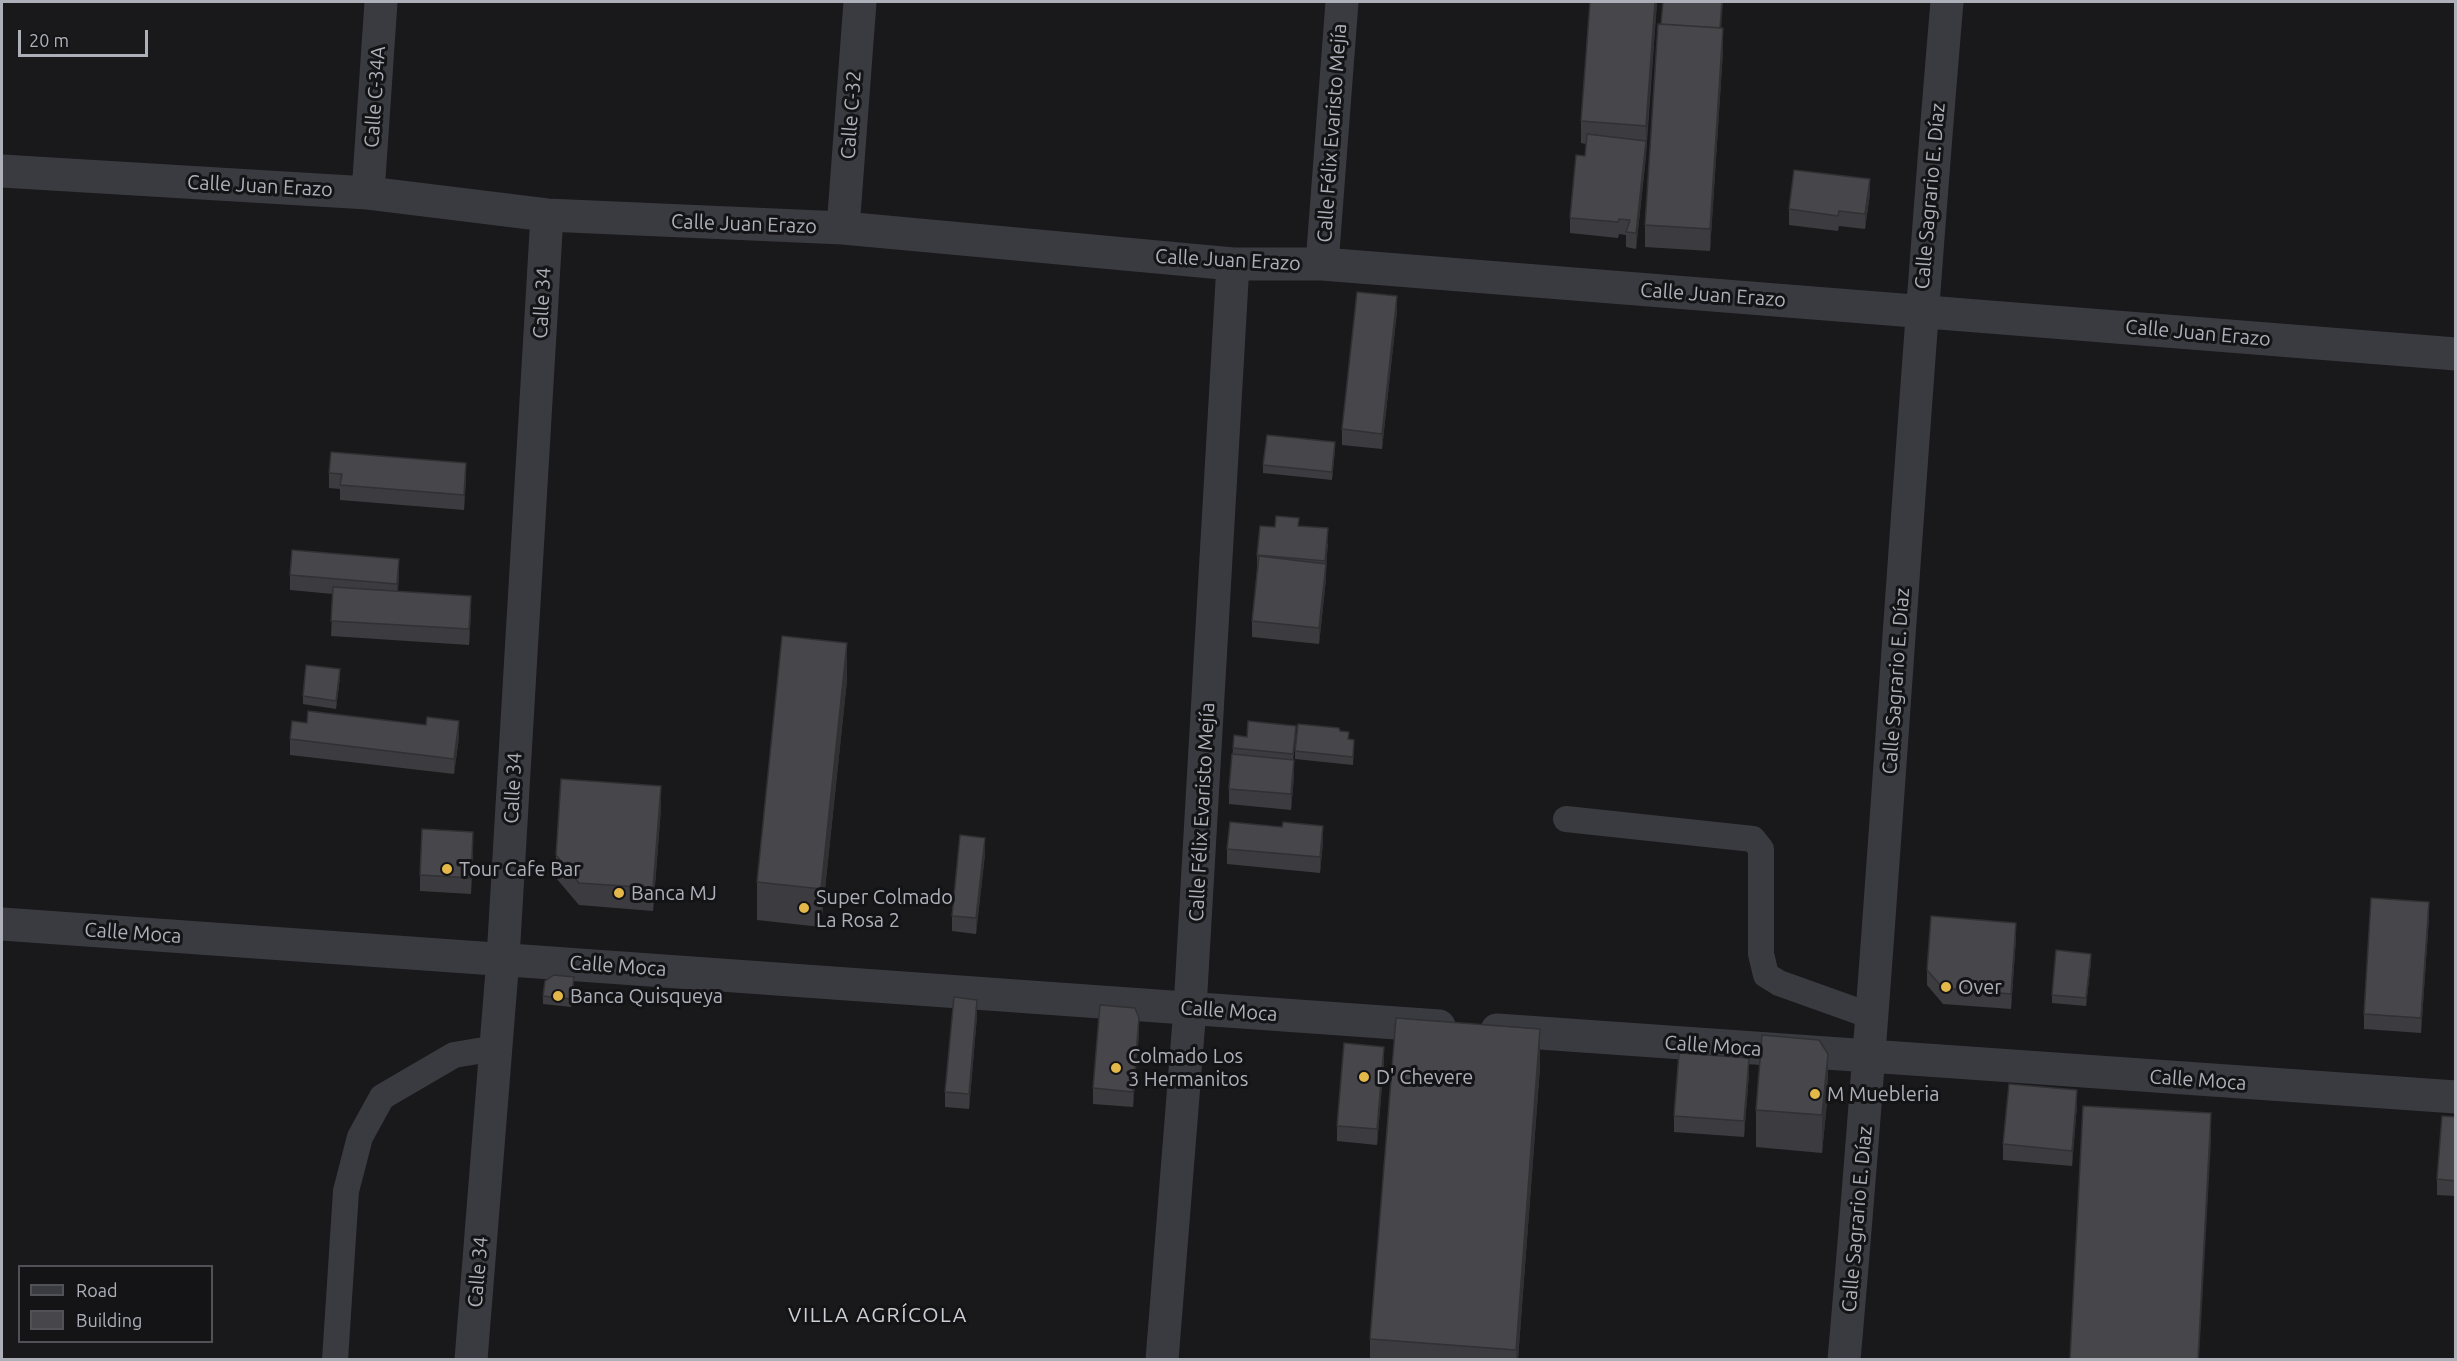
<!DOCTYPE html>
<meta charset="utf-8">
<style>
body{margin:0}
#map{position:relative;width:2457px;height:1361px;overflow:hidden;background:#19191b;font-family:Ubuntu,sans-serif}
canvas{display:block}
.frame{position:absolute;inset:0;border:3px solid #adb0b9;pointer-events:none}
.legend{position:absolute;left:18px;top:1265px;width:195px;height:78px;box-sizing:border-box;background:#141416;border:2px solid #515257;margin:0;padding:8px 10px;list-style:none;font-size:18px;color:#adb0b9}
.legend li{display:flex;align-items:center;gap:12px;height:30px}
.legend b{width:30px;border:2px solid #515257}
.scale{position:absolute;left:18px;top:30px;width:130px;height:27px;box-sizing:border-box;border:3px solid #adb0b9;border-top:0;padding-left:8px;font-size:18px;line-height:21px;white-space:nowrap;color:#adb0b9;-webkit-text-stroke:4px #141416;paint-order:stroke}
</style>
<div id="map">
<canvas width="2457" height="1361"></canvas>
<div class="frame"></div>
<ul class="legend">
<li><b style="height:8px;background:#3a3b40"></b>Road</li>
<li><b style="height:16px;background:#46464b"></b>Building</li>
</ul>
<div class="scale">20 m</div>
</div>
<script>
const ctx = document.querySelector('canvas').getContext('2d');
ctx.lineJoin = 'round';
function stroke(path, color, width, dash) {
  ctx.strokeStyle = color;
  ctx.lineWidth = width;
  ctx.lineCap = dash ? 'butt' : 'round';
  ctx.setLineDash(dash || []);
  ctx.stroke(path);
}
function fill(path, color) {
  ctx.fillStyle = color;
  ctx.fill(path, 'evenodd');
}
function write(font, color, halo, rows, align = 'center') {
  ctx.font = font + ' Ubuntu,sans-serif';
  ctx.lineWidth = 6;
  ctx.setLineDash([]);
  ctx.textBaseline = 'middle';
  ctx.strokeStyle = halo;
  ctx.fillStyle = color;
  for (const [text, x, y, turn = 0] of rows) {
    ctx.save();
    ctx.translate(x, y);
    ctx.rotate((+turn || 0) * Math.PI / 180);
    ctx.textAlign = isNaN(turn) ? turn : align;
    if (halo) ctx.strokeText(text, 0, 0);
    ctx.fillText(text, 0, 0);
    ctx.restore();
  }
}
stroke(new Path2D(`
 M1566,819L1753,839L1761,849V954L1766,975L1779,983L1874,1017
 M335,1360L346,1191L360,1137L382,1097L454,1055L496,1048`), '#3a3b40', 26);
stroke(new Path2D(`
 M2,171L368,193L547,215L843,228L1233,264H1322L2456,354
 M368,193L381,2
 M843,228L860,2
 M1322,264L1342,2
 M2,924L1439,1026
 M1497,1030L2456,1097
 M471,1360L503,958L547,215
 M1162,1360L1190,1008L1233,264
 M1844,1360C1884,907 1908,454 1947,2`), '#3a3b40', 33);
fill(new Path2D(`
 M1590,2H1657L1646,156L1636,249L1626,247V235L1619,234L1618,238L1570,233V218L1585,156L1586,144L1581,143V121Z
 M1721,28L1723,51L1710,251L1645,247V225Z
 M1870,194L1865,229L1839,226L1838,231L1789,225V209Z
 M1397,311L1382,449L1342,445V429Z
 M1335,450L1332,480L1263,473V465Z
 M329,473L466,478L464,510L340,500V489L329,488Z
 M1299,526L1328,544L1326,565V579L1319,644L1252,637V621L1257,568V555L1275,527Z
 M290,575H399L398,591L471,612L469,645L331,636L333,594L290,590Z
 M340,677L336,709L303,704V696Z
 M847,680L821,927L757,920V882Z
 M307,723L426,725L459,737L454,774L290,755V739Z
 M1340,731L1349,739L1354,747L1353,765L1295,759V751Z
 M1296,734L1293,760L1294,776L1291,810L1229,804V789L1233,748L1247,737Z
 M661,808L653,911L579,905L556,878V855Z
 M1282,827L1323,842L1320,873L1227,864V849Z
 M473,847L471,894L420,891V875Z
 M985,854L976,934L952,931V916Z
 M2429,917L2421,1033L2364,1029V1014Z
 M2016,938L2011,1009L1943,1004L1927,985V970Z
 M2091,962L2086,1006L2052,1003V995Z
 M574,985L571,1007L543,1004V996Z
 M977,1016L969,1109L945,1107V1092Z
 M1139,1033L1133,1107L1093,1104V1088Z
 M1384,1062L1377,1145L1337,1141V1126Z
 M1540,1067L1518,1359H1370V1339Z
 M1749,1073L1744,1137L1674,1132V1116Z
 M1828,1092L1822,1153L1756,1147V1110Z
 M2077,1105L2072,1166L2003,1160V1144Z
 M2456,1117V1196L2437,1195V1179Z`), '#3c3c40');
fill(new Path2D(`
 M1655,2H1657L1646,148V126Z
 M1722,2H1723L1720,44V29Z
 M1723,28V51L1710,251V229Z
 M1646,141V156L1636,249V233Z
 M1870,179V194L1865,229V214Z
 M1397,296V311L1382,449V434Z
 M466,463V478L464,510V495Z
 M1328,528L1326,579L1319,644V628Z
 M399,559V575L397,599V584Z
 M471,596V612L469,645V629Z
 M847,643V680L821,927V889Z
 M340,669V677L336,709V701Z
 M459,721V737L454,774V759Z
 M1296,726V734L1293,762V754Z
 M1294,760V776L1291,810V794Z
 M661,786V808L653,911V888Z
 M1323,826V842L1320,873V857Z
 M473,832V847L471,894V878Z
 M985,838V854L976,934V918Z
 M2429,902V917L2421,1033V1018Z
 M2016,923V938L2011,1009V994Z
 M2091,954V962L2086,1006V998Z
 M977,1000V1016L969,1109V1094Z
 M1139,1018V1033L1133,1107V1092Z
 M1540,1029V1067L1518,1359H1516Z
 M1384,1047V1062L1377,1145V1129Z
 M1828,1054V1092L1822,1153V1115Z
 M1749,1058V1073L1744,1137V1121Z
 M2077,1090V1105L2072,1166V1151Z
 M2211,1113V1142L2199,1359H2198Z`), '#313134');
const building = new Path2D(`
 M1590,2H1655L1646,126L1581,121Z
 M1663,2H1722L1720,28L1661,24Z
 M1658,24L1723,28L1710,229L1645,225Z
 M1587,134L1646,141L1636,233L1626,232L1630,220L1619,219L1618,222L1570,218L1576,155L1585,156Z
 M1794,170L1870,179L1865,214L1839,211L1838,216L1789,209Z
 M1357,292L1397,296L1382,434L1342,429Z
 M1267,435L1335,442L1332,472L1263,465Z
 M331,452L466,463L464,495L340,485L342,474L329,473Z
 M1276,516L1299,518L1298,526L1328,528L1325,561L1257,555L1260,526L1275,527Z
 M292,550L399,559L397,584L290,575Z
 M1259,556L1326,564L1319,628L1252,621Z
 M333,587L471,596L469,629L331,621Z
 M782,636L847,643L821,889L757,882Z
 M306,665L340,669L336,701L303,696Z
 M308,711L426,725L427,717L459,721L454,759L290,739L292,721L307,723Z
 M1248,721L1296,726L1293,754L1233,748L1234,735L1247,737Z
 M1298,724L1339,728L1340,731L1349,732L1348,739L1354,740L1353,757L1295,751Z
 M1232,754L1294,760L1291,794L1229,789Z
 M561,779L661,786L653,888L579,883L556,855Z
 M1230,822L1282,827L1283,822L1323,826L1320,857L1227,849Z
 M422,829L473,832L471,878L420,875Z
 M960,835L985,838L976,918L952,916Z
 M2371,898L2429,902L2421,1018L2364,1014Z
 M1931,916L2016,923L2011,994L1943,988L1927,970Z
 M2056,950L2091,954L2086,998L2052,995Z
 M554,975L574,977L571,999L543,996L545,981Z
 M954,997L977,1000L969,1094L945,1092Z
 M1100,1005L1135,1008L1139,1018L1133,1092L1093,1088Z
 M1396,1018L1540,1029L1516,1350L1370,1339Z
 M1762,1035L1819,1040L1828,1054L1822,1115L1756,1110Z
 M1344,1043L1384,1047L1377,1129L1337,1126Z
 M1679,1053L1749,1058L1744,1121L1674,1116Z
 M2009,1084L2077,1090L2072,1151L2003,1144Z
 M2083,1106L2211,1113L2198,1359H2070Z
 M2442,1116L2456,1117V1181L2437,1179Z`);
fill(building, '#46464b');
stroke(building, '#313134', 1.5);
for (const [x, y, r, color] of [
 [447,869,6,"#e3b849"],
 [619,893,6,"#e3b849"],
 [804,908,6,"#e3b849"],
 [1946,987,6,"#e3b849"],
 [558,996,6,"#e3b849"],
 [1116,1068,6,"#e3b849"],
 [1364,1077,6,"#e3b849"],
 [1815,1094,6,"#e3b849"]
]) {
  const dot = new Path2D();
  dot.arc(x, y, r, 0, 2 * Math.PI);
  ctx.fillStyle = color;
  ctx.fill(dot);
  stroke(dot, '#141416', 2);
}
write('20px', '#adb0b9', '#141416', [
 ["Calle C-34A",375,97,-86],
 ["Calle C-32",851,115,-86],
 ["Calle Félix Evaristo Mejía",1332,133,-86],
 ["Calle Juan Erazo",260,186,3],
 ["Calle Sagrario E. Díaz",1930,196,-85],
 ["Calle Juan Erazo",744,224,2],
 ["Calle Juan Erazo",1228,260,3],
 ["Calle Juan Erazo",1713,295,4],
 ["Calle 34",542,303,-87],
 ["Calle Juan Erazo",2198,333,5],
 ["Calle Sagrario E. Díaz",1896,681,-86],
 ["Calle 34",513,788,-87],
 ["Calle Félix Evaristo Mejía",1202,812,-87],
 ["Calle Moca",133,933,4],
 ["Calle Moca",618,966,4],
 ["Calle Moca",1229,1011,4],
 ["Calle Moca",1713,1046,4],
 ["Calle Moca",2198,1080,4],
 ["Calle Sagrario E. Díaz",1857,1219,-85],
 ["Calle 34",478,1272,-85]
]);
write('20px', '#adb0b9', '#141416', [
 ["Tour Cafe Bar",459,869],
 ["Banca MJ",631,893],
 ["Super Colmado",816,897],
 ["La Rosa 2",816,920],
 ["Over",1958,987],
 ["Banca Quisqueya",570,996],
 ["Colmado Los",1128,1056],
 ["3 Hermanitos",1128,1079],
 ["D' Chevere",1376,1077],
 ["M Muebleria",1827,1094]
], 'left');
ctx.letterSpacing = '1.5px';
write('21px', '#cdcfd6', '#141416', [
 ["VILLA AGRÍCOLA",878,1315]
]);
ctx.letterSpacing = '0px';
</script>
